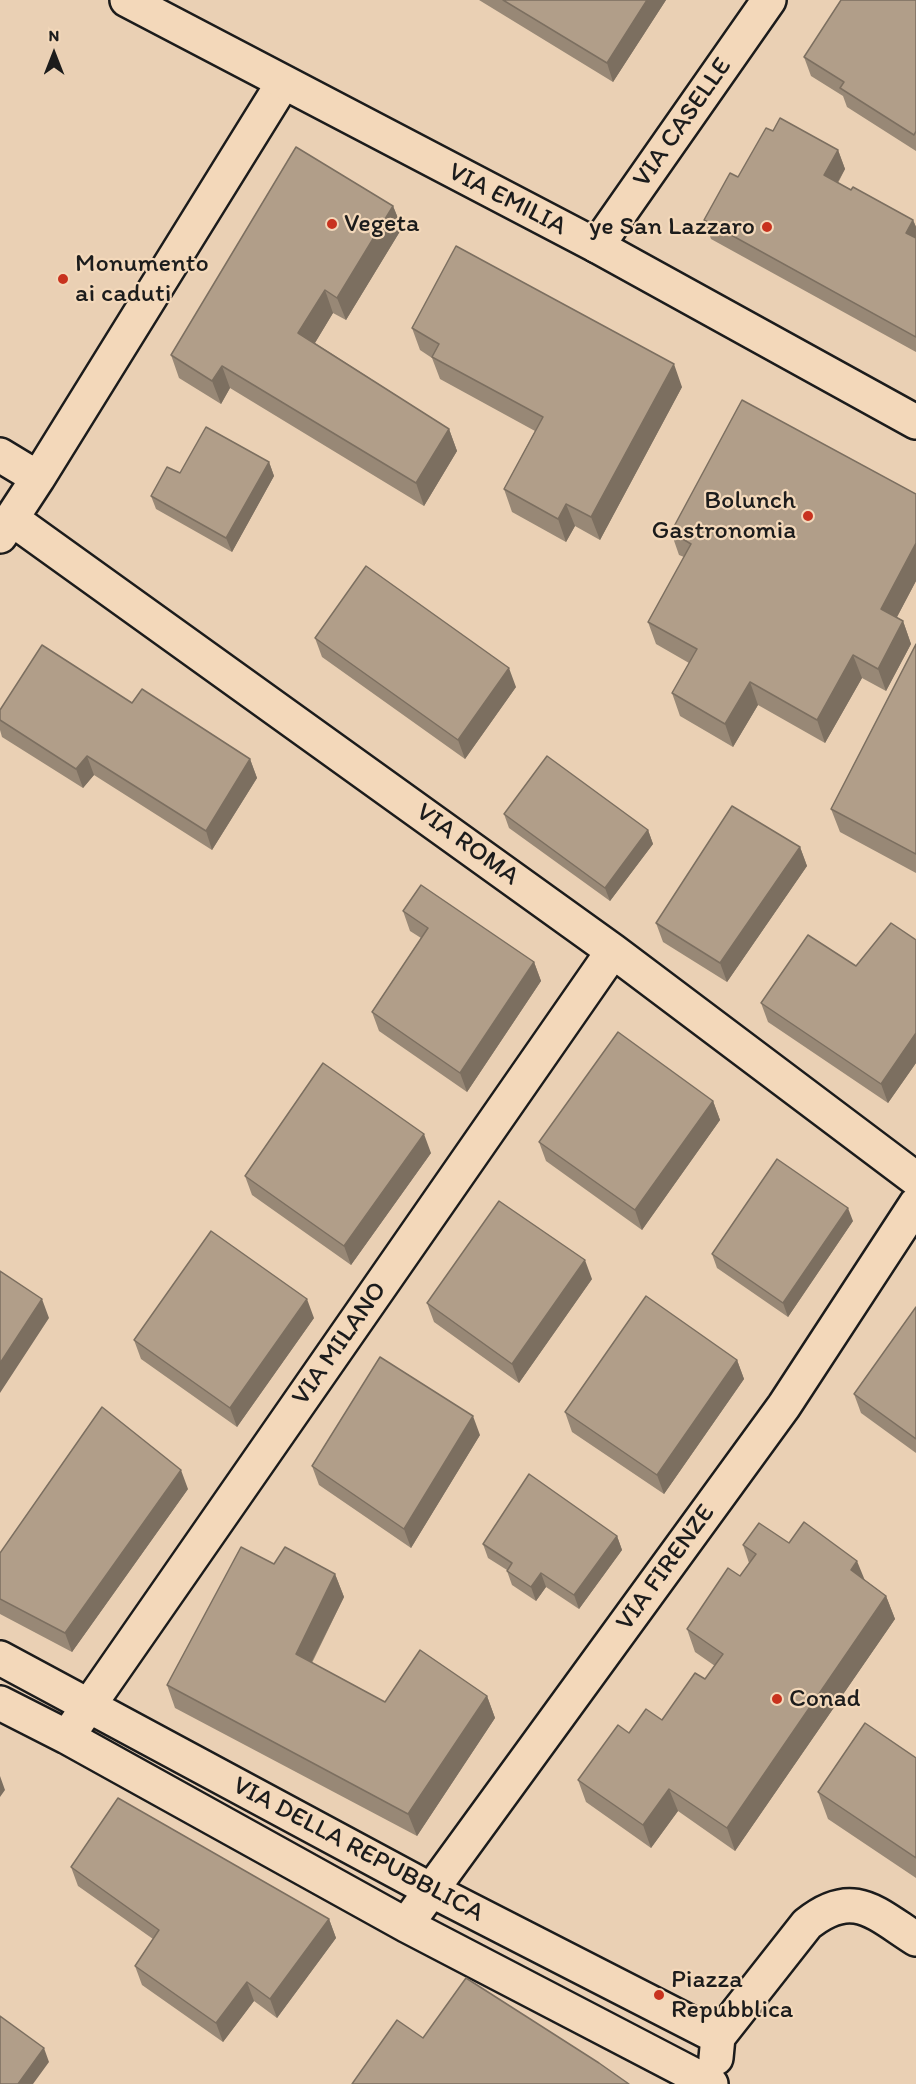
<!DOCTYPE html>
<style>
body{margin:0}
#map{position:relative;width:916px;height:2084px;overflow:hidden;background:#ead0b4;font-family:Itim,sans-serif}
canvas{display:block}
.north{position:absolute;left:24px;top:24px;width:60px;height:60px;-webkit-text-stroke:4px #f3d8ba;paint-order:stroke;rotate:0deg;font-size:16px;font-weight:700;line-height:24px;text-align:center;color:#1c1c1c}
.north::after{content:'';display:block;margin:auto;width:21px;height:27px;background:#1c1c1c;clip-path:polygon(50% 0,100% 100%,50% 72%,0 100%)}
</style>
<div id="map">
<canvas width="916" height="2084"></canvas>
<div class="north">N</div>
</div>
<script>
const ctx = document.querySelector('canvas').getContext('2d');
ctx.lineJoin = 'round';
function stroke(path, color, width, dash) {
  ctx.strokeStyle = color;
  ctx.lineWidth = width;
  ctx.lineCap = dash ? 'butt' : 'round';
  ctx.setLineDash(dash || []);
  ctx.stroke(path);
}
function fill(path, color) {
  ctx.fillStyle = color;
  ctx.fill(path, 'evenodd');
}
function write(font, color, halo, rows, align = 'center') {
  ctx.font = font + ' Itim,sans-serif';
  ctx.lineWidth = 4.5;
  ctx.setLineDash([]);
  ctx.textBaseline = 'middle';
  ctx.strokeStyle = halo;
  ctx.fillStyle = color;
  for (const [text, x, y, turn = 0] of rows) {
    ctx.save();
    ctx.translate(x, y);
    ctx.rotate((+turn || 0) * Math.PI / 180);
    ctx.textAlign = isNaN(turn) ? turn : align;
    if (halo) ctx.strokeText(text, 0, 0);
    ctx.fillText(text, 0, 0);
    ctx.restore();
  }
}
const street = new Path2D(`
 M0,455L38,478
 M12,519L613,951L916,1179
 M0,536L38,478L283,83
 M0,1658L431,1890L718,2037
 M0,1703L67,1737L406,1925L711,2084
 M67,1737L613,951
 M406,1925L784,1406L916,1204
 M716,2058L718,2037L807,1924C853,1887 875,1913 916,1939`);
const secondary = new Path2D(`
 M597,246L769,0`);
const primary = new Path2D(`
 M127,0L597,246L916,422`);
stroke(street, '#1c1c1c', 38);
stroke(secondary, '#1c1c1c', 38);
stroke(primary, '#1c1c1c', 38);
stroke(street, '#f3d8ba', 33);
stroke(secondary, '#f3d8ba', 33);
stroke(primary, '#f3d8ba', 33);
fill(new Path2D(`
 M479,0H666L613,82Z
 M916,0V151L847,107L843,96L811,76L804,57Z
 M773,131L838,150L845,169L838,183L913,220L916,227V352L711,239L704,220L738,177Z
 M393,206L402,228L346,320L333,313L315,343L449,429L457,451L424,506L230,388L221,404L179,378L171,355Z
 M412,328L682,387L600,540L575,526L566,542L512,512L504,489L535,431L440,379L432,358L420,350Z
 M269,462L274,476L232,552L156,509L151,496L180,473Z
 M916,494V581L897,617L903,621L911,644L886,691L862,678L825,743L758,705L733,747L680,716L672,693L689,663L656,644L648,622L684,557L679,555L671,532Z
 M315,638L516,687L465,759L322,657Z
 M916,644V873L840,832L831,809Z
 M132,703L250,759L257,778L212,850L94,775L83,788L2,737L0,730V710Z
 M504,814L648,830L653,844L610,901L509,828Z
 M800,847L807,866L727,982L663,942L656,923Z
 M403,911L534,962L541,981L467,1092L379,1031L372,1012L421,938L410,931Z
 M916,940V1063L888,1103L768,1022L761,1003L856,966Z
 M713,1101L720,1120L642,1230L546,1161L539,1142Z
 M431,1153L351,1265L252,1195L245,1176Z
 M853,1221L788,1317L717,1268L712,1254Z
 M592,1279L519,1383L434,1322L427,1303Z
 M916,1307V1453L861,1413L854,1394Z
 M314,1318L237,1427L141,1359L134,1340Z
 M737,1360L744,1379L664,1494L572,1432L565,1412Z
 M480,1435L411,1548L319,1485L312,1466Z
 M188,1489L72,1652L0,1614V1553Z
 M617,1536L622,1550L579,1609L546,1587L536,1601L512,1585L507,1571V1570L488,1558L483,1544Z
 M789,1543L865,1580L886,1596L895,1619L735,1851L678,1811L651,1848L586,1802L578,1780L629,1733L662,1720L705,1679L715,1666L695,1652L687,1629L740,1576L749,1563L743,1545Z
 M274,1564L335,1574L344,1597L312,1663L385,1702L487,1696L495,1718L417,1836L175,1708L167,1685Z
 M916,1758V1878L828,1819L818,1792Z
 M71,1867L329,1919L336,1938L277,2018L254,2001L223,2042L142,1985L135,1966L153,1939L78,1886Z`), '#988876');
fill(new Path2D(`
 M647,0H666L613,82L607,63Z
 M838,150L845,169L831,194L824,175Z
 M393,206L402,228L346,320L337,298Z
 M913,220L916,227V246L906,233Z
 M325,290L333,313L307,356L298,333Z
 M674,364L682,387L600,540L591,517Z
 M222,366L230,388L221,404L212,381Z
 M449,429L457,451L424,506L416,483Z
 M269,462L274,476L232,552L226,538Z
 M566,504L575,526L566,542L558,519Z
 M916,543V581L889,632L881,609Z
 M903,621L911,644L886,691L878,669Z
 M853,655L862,678L825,743L817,720Z
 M509,668L516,687L465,759L458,740Z
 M750,682L758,705L733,747L725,724Z
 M87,756L94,775L83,788L76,769Z
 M250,759L257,778L212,850L206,831Z
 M648,830L653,844L610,901L605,888Z
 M800,847L807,866L727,982L720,963Z
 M534,962L541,981L467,1092L460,1073Z
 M916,1033V1063L888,1103L881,1084Z
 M713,1101L720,1120L642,1230L635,1210Z
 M424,1134L431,1153L351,1265L344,1246Z
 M848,1208L853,1221L788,1317L783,1303Z
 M585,1260L592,1279L519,1383L512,1364Z
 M42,1299L49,1318L0,1393V1363Z
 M307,1299L314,1318L237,1427L230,1408Z
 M737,1360L744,1379L664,1494L657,1475Z
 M473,1416L480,1435L411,1548L404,1529Z
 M181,1470L188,1489L72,1652L65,1633Z
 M617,1536L622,1550L579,1609L574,1595Z
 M857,1561L866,1583L851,1570Z
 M541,1573L546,1587L536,1601L531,1587Z
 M335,1574L344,1597L304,1677L296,1654Z
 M886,1596L895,1619L735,1851L727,1828Z
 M487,1696L495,1718L417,1836L408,1814Z
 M0,1776L5,1790L0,1797Z
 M669,1789L678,1811L651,1848L643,1825Z
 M329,1919L336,1938L277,2018L270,1999Z
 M247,1982L254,2001L223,2042L216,2023Z
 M44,2048L49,2062L33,2084H18Z`), '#7c6f60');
const building = new Path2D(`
 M503,0H647L607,63Z
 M841,0H916V131L914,135L840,88L844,82L804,57Z
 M780,118L838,150L824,175L851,190L853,187L913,220L906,233L916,238V337L704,220L730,173L738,177L766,128L773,131Z
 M296,147L393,206L337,298L325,290L298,333L449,429L416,483L222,366L212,381L171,355Z
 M456,246L674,364L591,517L566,504L558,519L504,489L543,417L432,357L439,344L412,328Z
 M742,400L916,494V543L881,609L903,621L878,669L853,655L817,720L750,682L725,724L672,693L697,649L648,622L691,544L671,532Z
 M206,427L269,462L226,538L151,496L167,467L180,473Z
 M366,566L509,668L458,740L315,638Z
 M916,644V854L831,809Z
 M42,645L132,703L142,689L250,759L206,831L87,756L76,769L0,720V710Z
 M547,756L648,830L605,888L504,814Z
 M732,806L800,847L720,963L656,923Z
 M421,885L534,962L460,1073L372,1012L428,928L403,911Z
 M891,923L916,940V1033L881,1084L761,1003L808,935L856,966Z
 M618,1032L713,1101L635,1210L539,1142Z
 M323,1063L424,1134L344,1246L245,1176Z
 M777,1159L848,1208L783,1303L712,1254Z
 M499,1201L585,1260L512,1364L427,1303Z
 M211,1231L307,1299L230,1408L134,1340Z
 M0,1271L42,1299L0,1363Z
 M646,1296L737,1360L657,1475L565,1412Z
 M916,1307V1439L854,1394Z
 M380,1357L473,1416L404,1529L312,1466Z
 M102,1407L181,1470L65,1633L0,1599V1553Z
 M529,1474L617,1536L574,1595L541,1573L531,1587L507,1571L512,1563L483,1544Z
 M804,1522L857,1561L851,1570L886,1596L727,1828L669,1789L643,1825L578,1780L618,1725L629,1733L646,1709L662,1720L695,1673L705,1679L723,1654L687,1629L728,1568L740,1576L756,1554L743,1545L759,1523L789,1543Z
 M241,1547L274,1564L285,1547L335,1574L296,1654L385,1702L420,1650L487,1696L408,1814L167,1685Z
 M865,1723L916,1758V1858L818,1792Z
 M118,1798L329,1919L270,1999L247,1982L216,2023L135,1966L159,1930L71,1867Z
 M466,1978L599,2063L629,2084H352L397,2020L423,2038Z
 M0,2016L44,2048L18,2084H0Z`);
fill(building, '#b19e89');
stroke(building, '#7c6f60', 1.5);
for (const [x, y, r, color] of [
 [332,224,6,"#c8321e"],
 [767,227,6,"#c8321e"],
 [63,279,6,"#c8321e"],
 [808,516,6,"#c8321e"],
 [777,1699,6,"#c8321e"],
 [659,1995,6,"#c8321e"]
]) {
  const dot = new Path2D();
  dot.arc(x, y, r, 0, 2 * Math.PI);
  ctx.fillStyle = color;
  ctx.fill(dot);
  stroke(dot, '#f3d8ba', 2);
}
write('26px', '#1c1c1c', '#f3d8ba', [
 ["VIA CASELLE",683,123,-55],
 ["VIA EMILIA",507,200,27],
 ["VIA ROMA",467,845,36],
 ["VIA MILANO",340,1344,-55],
 ["VIA FIRENZE",666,1568,-54],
 ["VIA DELLA REPUBBLICA",358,1850,28]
]);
write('26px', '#1c1c1c', '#f3d8ba', [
 ["Vegeta",344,224],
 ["ye San Lazzaro",755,227,"right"],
 ["Monumento",75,264],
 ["ai caduti",75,294],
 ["Bolunch",796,501,"right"],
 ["Gastronomia",796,531,"right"],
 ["Conad",789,1699],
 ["Piazza",671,1980],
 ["Repubblica",671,2010]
], 'left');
</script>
